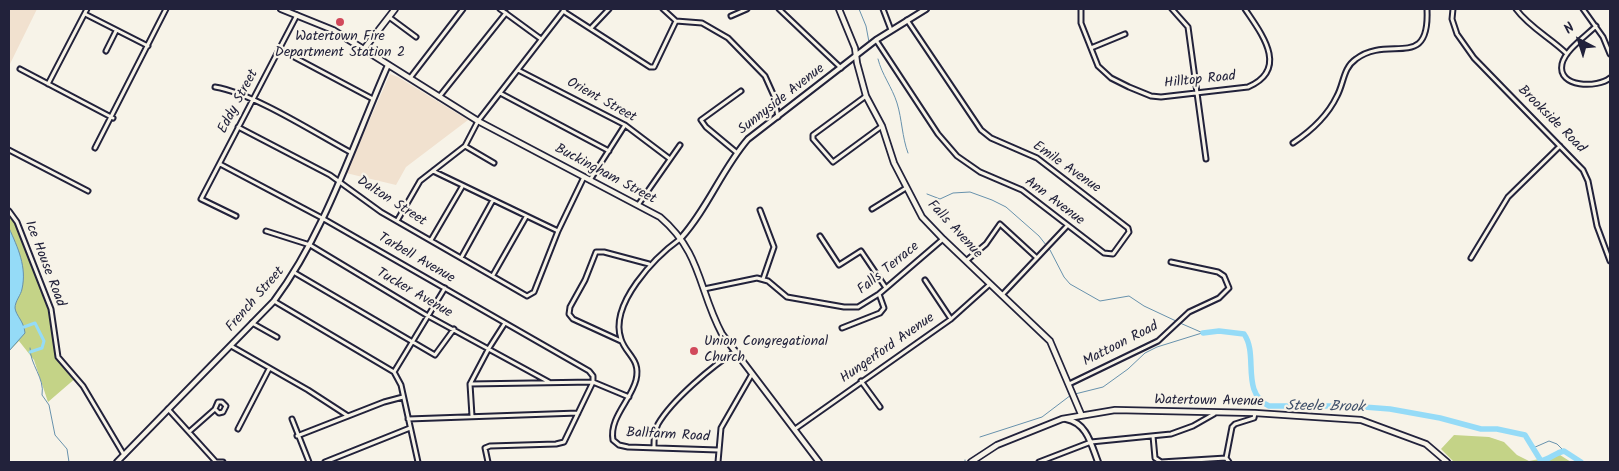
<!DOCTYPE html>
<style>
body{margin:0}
#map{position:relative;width:1619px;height:471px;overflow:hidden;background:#f7f3e8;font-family:Kalam,sans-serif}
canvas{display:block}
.frame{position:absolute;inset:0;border:10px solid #22223b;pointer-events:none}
.north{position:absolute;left:1554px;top:15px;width:50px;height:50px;-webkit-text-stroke:4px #f7f3e8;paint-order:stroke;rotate:320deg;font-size:14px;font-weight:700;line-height:20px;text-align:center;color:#22223b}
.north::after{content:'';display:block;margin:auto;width:18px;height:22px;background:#22223b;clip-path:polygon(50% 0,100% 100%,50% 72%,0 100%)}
</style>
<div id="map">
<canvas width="1619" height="471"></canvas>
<div class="frame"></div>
<div class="north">N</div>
</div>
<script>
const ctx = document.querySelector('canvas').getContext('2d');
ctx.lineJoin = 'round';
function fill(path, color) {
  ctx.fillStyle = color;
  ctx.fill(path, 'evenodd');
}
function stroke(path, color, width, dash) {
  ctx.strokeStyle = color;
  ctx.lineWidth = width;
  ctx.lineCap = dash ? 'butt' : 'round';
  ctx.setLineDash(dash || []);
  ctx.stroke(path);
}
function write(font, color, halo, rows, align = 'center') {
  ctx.font = font + ' Kalam,sans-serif';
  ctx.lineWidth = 4.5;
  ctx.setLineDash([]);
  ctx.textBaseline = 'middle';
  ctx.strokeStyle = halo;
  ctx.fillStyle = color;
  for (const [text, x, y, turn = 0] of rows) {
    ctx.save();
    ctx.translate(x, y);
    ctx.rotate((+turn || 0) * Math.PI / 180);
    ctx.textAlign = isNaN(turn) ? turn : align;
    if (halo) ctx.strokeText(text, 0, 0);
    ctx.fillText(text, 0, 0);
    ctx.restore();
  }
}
fill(new Path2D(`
 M9,9H37L9,66Z
 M390,74L398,77L468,120L406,167L396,185L346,173Z`), '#f1e1cf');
fill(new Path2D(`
 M9,211L17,222L51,309L58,357L77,377L48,402L34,360L19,341L9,351Z
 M1454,435L1489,437L1504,442L1517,455L1529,461L1560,455L1571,462H1454L1441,449Z`), '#c4d387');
const water = new Path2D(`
 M9,228C18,248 27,267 22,289C21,295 15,301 15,308C16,316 24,321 25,333L9,351Z`);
fill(water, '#95dbf7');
stroke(water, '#6791ac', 1);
stroke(new Path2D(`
 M859,9L866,26L869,42
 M878,59C882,75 892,87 897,103C902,119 902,137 908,153
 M927,194L940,199L953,193L970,192L992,200L1006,207L1039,236L1050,250L1064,277L1070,284L1100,301L1129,296L1144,306L1176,321
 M1180,323L1203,333
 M30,348C30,365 45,378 42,395L49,405L55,435L67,449L69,462
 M1075,394L1103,387L1128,369L1145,353L1157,347L1202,333
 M980,437L1042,417L1071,395
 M1533,448L1549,441L1557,444L1564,451
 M965,462V460`), '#6791ac', 1);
stroke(new Path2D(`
 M24,327L35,323L44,341L42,348L30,352`), '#95dbf7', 3);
stroke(new Path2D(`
 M1203,333L1219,331L1244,334C1259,355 1240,392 1269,406H1351L1390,409L1440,418L1481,429H1497L1525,435L1541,461C1550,459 1555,453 1564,451L1581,462`), '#95dbf7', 5.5);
const minor = new Path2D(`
 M500,9L541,39
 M663,9L676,21
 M779,9L841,68
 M883,9L891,30
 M1081,9V23L1098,66L1111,78L1129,87L1151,96L1161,97L1248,87C1290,69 1261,33 1245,9
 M1172,9L1188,27L1206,159
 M1453,9L1452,19L1457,34L1474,58L1583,170L1588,181L1597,226L1610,261
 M1516,9C1530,28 1551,38 1567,54
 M1583,9L1603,37L1610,54
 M563,11L650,67H654L676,21
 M85,14L148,46
 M731,16L747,9
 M389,17L416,37
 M676,21L702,23L728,38L765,76L774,96L778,117
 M1596,26C1586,36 1565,50 1562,64C1557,88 1598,88 1610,78
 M591,28L609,9
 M876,40L938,134L957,156L980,172L1022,190L1104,253L1113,254L1129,232L1128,228L1037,158L991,138L981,130L907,20
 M1091,48L1125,34
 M279,49L373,99
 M106,51L116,31
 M20,69L113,118
 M518,70L625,125L670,159
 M410,78L463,9
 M48,84L87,9
 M215,87C255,94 313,132 350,152
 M500,93L609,151
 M866,96L813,135V139L833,162L882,126
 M439,97L506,13
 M238,127L330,175L381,212L527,296L534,292L558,231L584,177
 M1293,143C1311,131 1328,115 1337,96C1344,83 1343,68 1356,59C1389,34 1430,72 1427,9
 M465,146L494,163
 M95,148L166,9
 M9,150L88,191
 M736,152L706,127L701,120L741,91
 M220,164L322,218L589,371L593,376V382
 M433,171L558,231
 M590,180L625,125
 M638,205L680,145
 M872,209L906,188
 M760,210L774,247L763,279
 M9,211L17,222L51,309L58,357L83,386L124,455
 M236,216L201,199L297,15
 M397,221L420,181L465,146L478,121L565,9
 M266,231L310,245L428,316L549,382
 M820,236L839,265L861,251L886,288
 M680,239C655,257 609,304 621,339C626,355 641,359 636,380C631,400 609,418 613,440L619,445L628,447L718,450
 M431,240L462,187
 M461,258L493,200
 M1471,258L1508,197L1560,146
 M966,261L986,244L1000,224L1037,258
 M295,273L435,355L454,329
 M493,275L526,217
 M925,280L951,319
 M704,289L757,278L768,281L787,297L844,307H858L879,294L943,239
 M1002,295L1067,226
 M274,301L394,372
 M252,323L277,337
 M842,328L880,313L884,308L879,294
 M621,341L573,319L569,314L570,307L585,280L596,252H604L649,264
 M231,346L308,390L348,416
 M861,381L880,407
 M470,384L593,382L629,397
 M1069,384L1158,341L1189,312L1219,298L1229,288L1224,276L1218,272L1171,262
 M168,409L216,462H223
 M472,416L470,384L489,348L505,323
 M292,419L309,462
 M408,419L578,413
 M238,429L269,369
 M795,429L951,319L990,284
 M189,432L215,409L219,413L223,412L226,406L222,402H218L215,409
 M297,436L384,402L403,397
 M1153,436L1155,458L1161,462L1226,458L1229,462
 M654,447C654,439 654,432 658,424C672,400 712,366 736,351
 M1226,458L1232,427L1235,424L1254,418L1255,413
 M325,462L410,428
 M418,462L401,385L394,372L445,288
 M488,462L485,448L490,446L556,444L564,442L593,382
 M718,462L721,428L752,374
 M1039,462L1091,442L1171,434L1193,426L1214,414`);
const tertiary = new Path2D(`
 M681,238C708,208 722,169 748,139L876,40L926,9
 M1066,419C1087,423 1091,444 1098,462
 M117,462L274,301C326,231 353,144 388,65`);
const secondary = new Path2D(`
 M281,9L333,30L478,121L660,217C702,253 698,289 722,334L819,462
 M839,9L855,48L857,63L866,96L882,126L894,163L922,217L943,239L1050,341L1081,414
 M364,49L395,9`);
const primary = new Path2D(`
 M971,462L997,445L1062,419L1115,410L1255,413L1361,420L1426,444L1447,462`);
stroke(minor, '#22223b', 7);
stroke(tertiary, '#22223b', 8);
stroke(secondary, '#22223b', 8);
stroke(primary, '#22223b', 8);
stroke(minor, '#f7f3e8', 3);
stroke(tertiary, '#f7f3e8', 4);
stroke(secondary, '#f7f3e8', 4.5);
stroke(primary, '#f7f3e8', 4.5);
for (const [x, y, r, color] of [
 [340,22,5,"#d1495b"],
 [694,351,5,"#d1495b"]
]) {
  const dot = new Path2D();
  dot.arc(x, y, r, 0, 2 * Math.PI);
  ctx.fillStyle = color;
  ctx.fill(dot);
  stroke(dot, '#f7f3e8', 2);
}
write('14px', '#22223b', '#f7f3e8', [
 ["Watertown Fire",340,38],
 ["Department Station 2",340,54],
 ["Union Congregational",704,343,"left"],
 ["Church",704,359,"left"]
]);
write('14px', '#22223b', '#f7f3e8', [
 ["Hilltop Road",1200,81,-6],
 ["Sunnyside Avenue",782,100,-38],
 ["Orient Street",601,101,29],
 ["Eddy Street",239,102,-62],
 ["Brookside Road",1551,120,45],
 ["Emile Avenue",1066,168,35],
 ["Buckingham Street",605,175,28],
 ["Dalton Street",391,202,33],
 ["Ann Avenue",1054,202,37],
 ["Falls Avenue",954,230,47],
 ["Tarbell Avenue",416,259,30],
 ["Ice House Road",44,264,69],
 ["Falls Terrace",889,269,-39],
 ["Tucker Avenue",414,294,30],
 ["French Street",256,300,-49],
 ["Mattoon Road",1121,345,-27],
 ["Hungerford Avenue",888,349,-35],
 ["Watertown Avenue",1209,402,1],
 ["Ballfarm Road",668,436,3]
]);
write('italic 15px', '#3f506a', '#f7f3e8', [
 ["Steele Brook",1325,408,1]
]);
</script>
